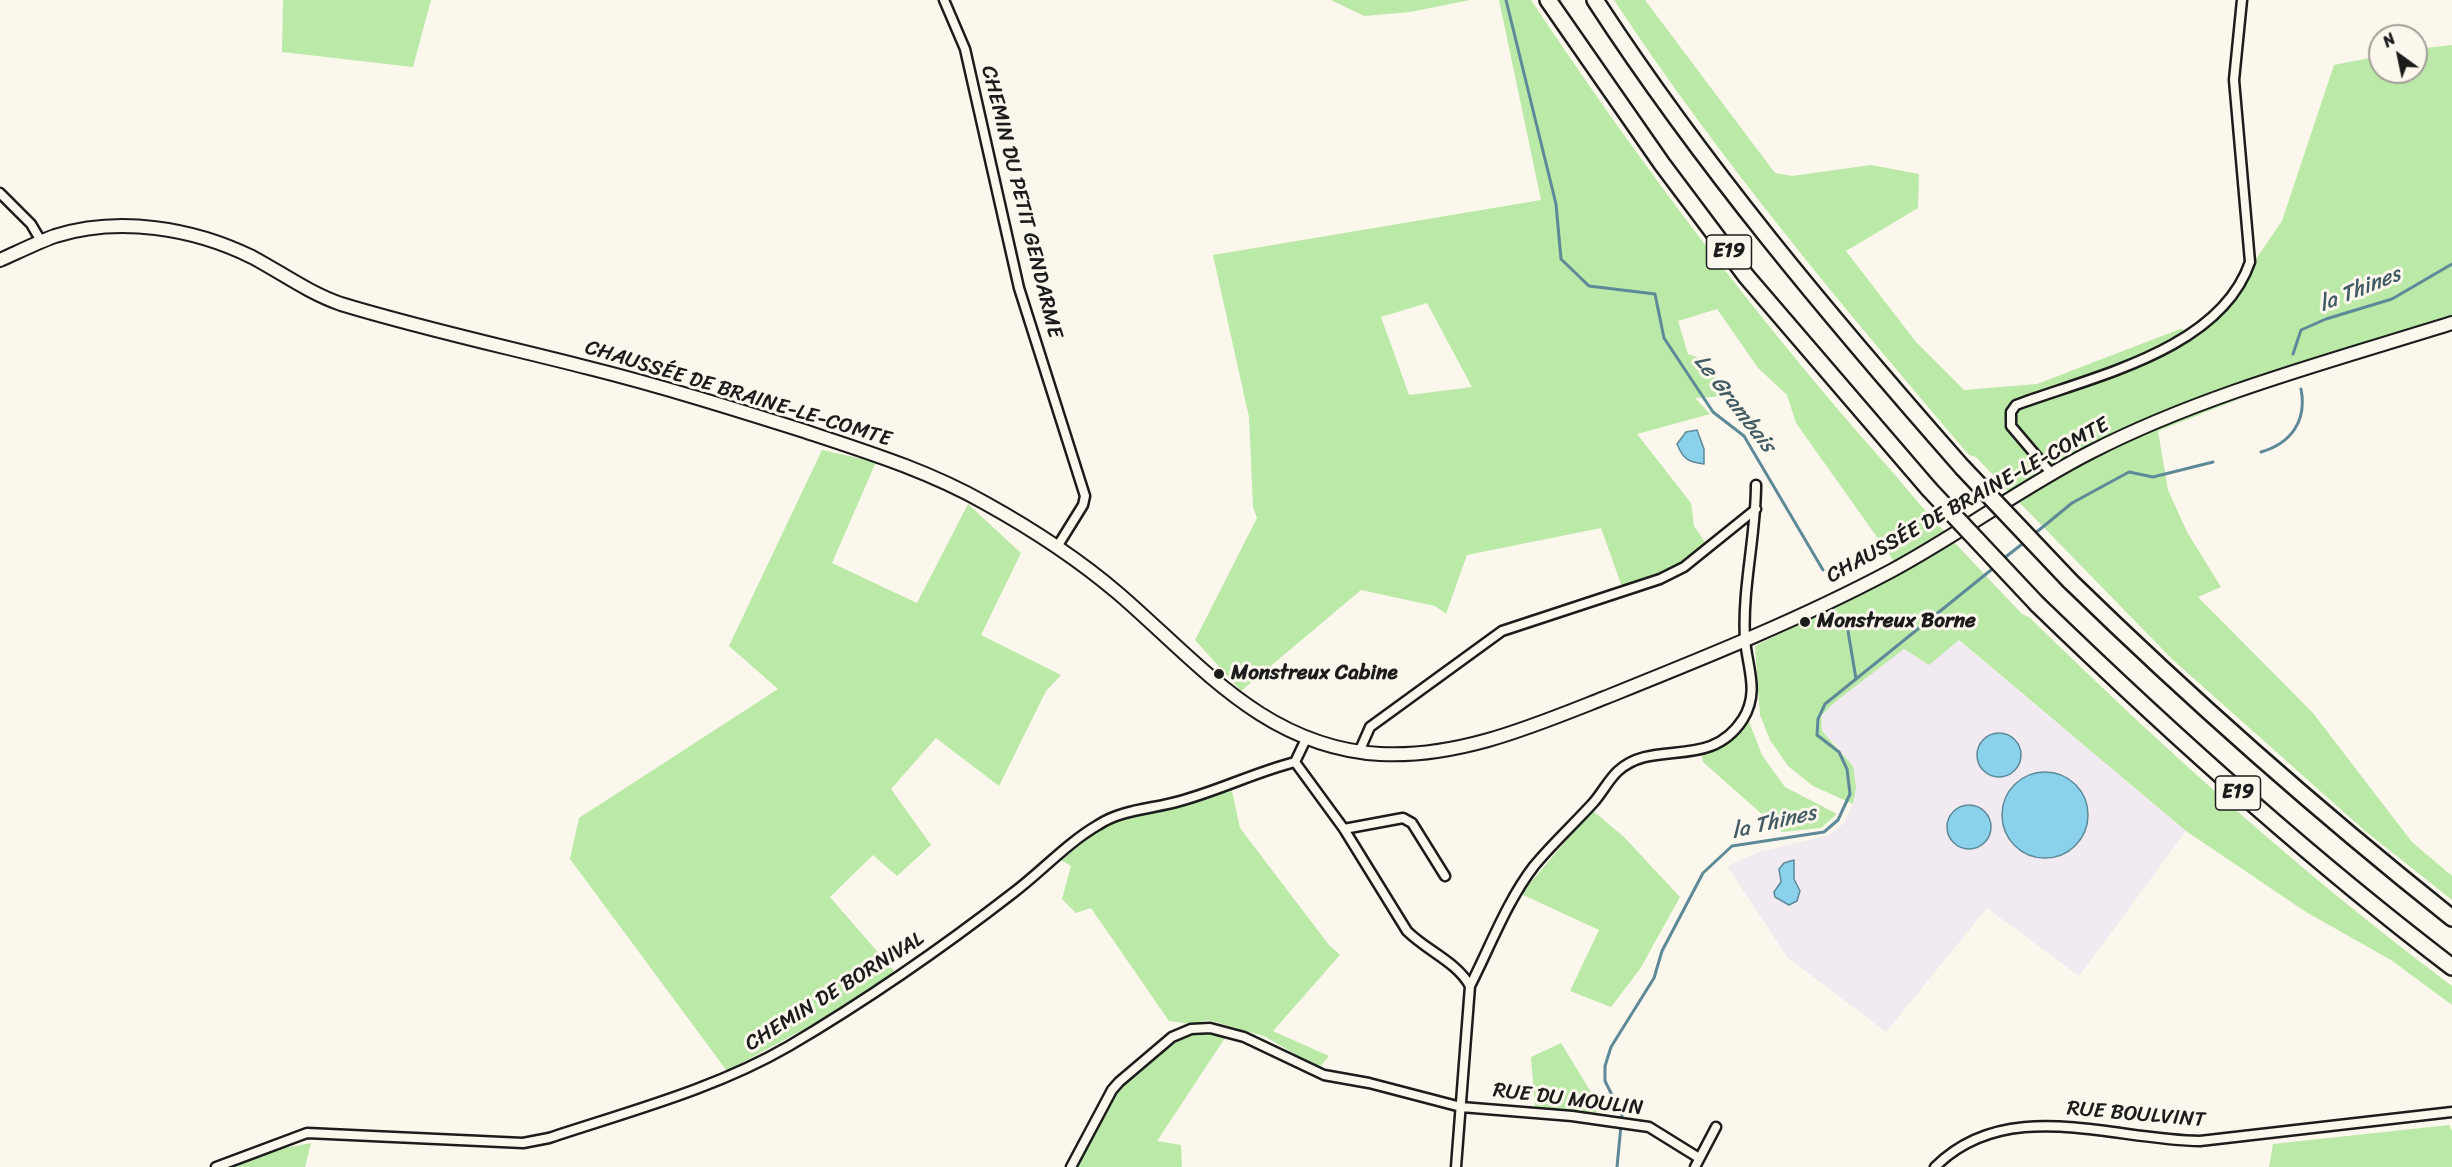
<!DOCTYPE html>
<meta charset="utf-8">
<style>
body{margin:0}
#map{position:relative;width:2452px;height:1167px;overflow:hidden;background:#fbf7ec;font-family:Sriracha,sans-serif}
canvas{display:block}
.north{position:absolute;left:2368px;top:24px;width:60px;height:60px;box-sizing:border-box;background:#fbf7ec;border:2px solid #a29f99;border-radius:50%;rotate:327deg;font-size:16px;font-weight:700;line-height:24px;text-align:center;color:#1c1c1c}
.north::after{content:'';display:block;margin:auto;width:21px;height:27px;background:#1c1c1c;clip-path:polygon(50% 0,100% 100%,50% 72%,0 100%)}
</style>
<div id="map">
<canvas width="2452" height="1167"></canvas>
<div class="north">N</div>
</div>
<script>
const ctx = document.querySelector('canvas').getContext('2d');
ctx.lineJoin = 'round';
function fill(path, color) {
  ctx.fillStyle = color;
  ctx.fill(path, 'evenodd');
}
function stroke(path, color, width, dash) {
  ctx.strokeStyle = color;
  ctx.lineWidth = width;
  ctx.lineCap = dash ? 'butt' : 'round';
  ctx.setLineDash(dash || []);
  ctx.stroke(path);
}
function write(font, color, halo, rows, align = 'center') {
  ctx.font = font + ' Sriracha,sans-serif';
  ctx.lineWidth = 6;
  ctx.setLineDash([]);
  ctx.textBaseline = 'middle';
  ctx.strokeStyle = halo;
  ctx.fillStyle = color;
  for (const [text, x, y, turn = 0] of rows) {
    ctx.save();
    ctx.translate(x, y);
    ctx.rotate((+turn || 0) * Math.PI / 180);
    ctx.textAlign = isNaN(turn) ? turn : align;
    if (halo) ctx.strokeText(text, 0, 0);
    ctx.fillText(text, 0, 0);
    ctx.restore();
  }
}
fill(new Path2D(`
 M1958,640L2186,831L2079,976L1987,908L1886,1032L1788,958L1727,866L1759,852L1829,835L1844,823L1855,799L1840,749L1822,731L1821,716L1835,702L1904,649Z`), '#f2eaf1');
fill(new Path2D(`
 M283,0H431L413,67L282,52Z
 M1331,0H1470L1410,12L1364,16Z
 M1499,0H1531C1638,161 1754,315 1882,460C1903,484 1922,508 1945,532L1894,561L1796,423L1787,395L1758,368L1717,309L1678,321L1688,354L1706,360L1727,396L1695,398L1710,414L1637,434L1691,503L1694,526L1707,545L1683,563L1622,587L1601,528L1467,555L1446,614L1435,606L1361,590L1241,691L1195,640L1257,518L1253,507L1249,417L1213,255L1541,200ZM1427,303L1472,387L1409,395L1381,317Z
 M1614,0H1645L1775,173L1792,176L1871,165L1919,174L1918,208L1846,251L1916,342L1964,390L2037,384L2180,329L2188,330L2140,356L2170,345L2225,304L2282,221L2334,65L2380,56V72H2416V49L2452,45V315L2158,431L2168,490L2187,532L2221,587L2198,597L2313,713L2412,842L2452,876V900L2364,830L2172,659L2017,500L2099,454L2051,473L2018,433L2006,412L2004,424L2013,439L2035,462V474L2009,492L1976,457L1969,455C1844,308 1720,161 1614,0Z
 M822,450L876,462L832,563L917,603L968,504L1021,553L981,635L1061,675L1046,691L999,786L936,738L891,789L931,845L897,876L873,855L830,897L895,972L826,1017L727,1071L570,859L579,818L778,689L729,646Z
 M1953,541L2022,614L2029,617C2163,748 2302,874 2452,986V1005L2391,960L2306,912L2186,831L1959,640L1929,665L1904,649L1835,702L1821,716L1822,731L1853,766L1856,787L1853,804L1813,786L1788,766L1770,740L1760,715L1755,646L1905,571Z
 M1748,719L1762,755L1785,787L1837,814L1821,828L1782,832L1703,762L1702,754L1726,745Z
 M1232,791L1240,828L1329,945L1340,955L1273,1031L1329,1056L1319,1068L1264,1036L1208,1020L1191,1024L1169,1021L1091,908L1076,913L1062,899L1071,866L1061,860L1104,826L1126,817Z
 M1592,810L1624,837L1680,897L1640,969L1611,1007L1570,991L1599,930L1521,894Z
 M1210,1030L1227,1035L1157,1141L1181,1145L1182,1167H1074L1120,1083L1181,1036Z
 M1561,1043L1591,1092L1597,1113L1535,1107L1531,1057Z
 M2449,1125L2452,1131V1167H2269L2273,1144Z
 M311,1143L305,1167H234L274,1150Z`), '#bbe9a7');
const water = new Path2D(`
 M1697,430L1704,449V464C1688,462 1683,459 1677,444L1686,432Z
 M1977 755a22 22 0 1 1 44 0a22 22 0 1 1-44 0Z
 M2002 815a43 43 0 1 1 86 0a43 43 0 1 1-86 0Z
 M1947 827a22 22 0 1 1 44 0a22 22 0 1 1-44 0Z
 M1794,860V879L1800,891L1797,901L1789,905L1775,897L1774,892L1781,882L1779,869L1784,863Z`);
fill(water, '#8ad1eb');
stroke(water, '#5e8998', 1.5);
stroke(new Path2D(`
 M1506,0L1556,204L1561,259L1589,286L1655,294L1664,338L1713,412L1744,436L1823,570
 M2293,354L2301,330L2326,319L2392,299L2452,264
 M2261,452C2292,443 2307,420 2301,389
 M2033,535L2072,503L2129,472L2153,477L2213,462
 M2003,559L2026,541
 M1846,619L1856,679
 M1617,1167L1622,1115L1605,1081V1066L1611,1047L1654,978L1662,951L1703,873L1732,846L1824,832L1838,820L1850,794L1847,769L1839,752L1817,735L1818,719L1825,704L1996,566`), '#5e8998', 3);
const street = new Path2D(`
 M944,0L965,49L1019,288L1085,496L1083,505L1057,547
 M0,193L31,224L41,241
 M2051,473L2011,426V412L2016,405C2094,376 2220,350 2250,262L2234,80L2242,0
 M1359,752L1370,727L1502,631L1660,579L1684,567L1756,509
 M1295,762L1344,829L1407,931C1427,951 1457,962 1470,986L1456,1167
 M1295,762L1306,739
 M1344,829L1403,818L1412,823L1445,876
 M1470,986C1490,947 1507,901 1534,866C1552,844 1574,824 1593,803C1602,793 1609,779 1618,771C1654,738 1710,771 1743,719C1760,692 1747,667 1745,639C1742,588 1756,536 1756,485
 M216,1167L307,1133L523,1143L549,1138C630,1111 715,1089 789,1046C867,1000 942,948 1013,893C1042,871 1067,843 1098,825C1122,809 1153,809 1180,801C1220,790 1256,772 1295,762
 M1071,1167L1112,1090L1119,1082L1172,1037L1191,1029L1210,1028L1244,1037L1324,1075L1369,1083L1461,1107L1572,1116L1649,1127L1699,1158
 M1695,1167L1716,1127
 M1935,1167C2007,1095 2111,1140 2200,1141L2452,1112`);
const secondary = new Path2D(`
 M0,260C18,252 36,243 55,236C119,216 193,228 252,257C282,273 309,293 341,304C423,329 507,347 589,368C661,386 731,408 801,430C864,451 927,470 985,503C1032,529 1078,559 1119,594C1200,664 1265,747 1380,754C1459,758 1533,726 1604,698C1701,659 1799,620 1891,571C1960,534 2022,487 2091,452C2204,394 2331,361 2452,323`);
const highway = new Path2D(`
 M1548,0L1662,164L1746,276L1929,489
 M1595,0C1703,166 1831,318 1962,467
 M2070,581C2192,700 2319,812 2452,918
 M2037,604C2169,732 2305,855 2452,967`);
stroke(street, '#1c1c1c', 13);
stroke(secondary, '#1c1c1c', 16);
stroke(highway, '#1c1c1c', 20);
stroke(street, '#fbf7ec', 8);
stroke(secondary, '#fbf7ec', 12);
stroke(highway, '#fbf7ec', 15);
const highwayBridge = new Path2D(`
 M1962,467L2070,581
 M1929,489L2037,604`);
stroke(highwayBridge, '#1c1c1c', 20, []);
stroke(highwayBridge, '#fbf7ec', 15);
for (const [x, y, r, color] of [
 [1805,622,6,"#1c1c1c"],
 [1219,674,6,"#1c1c1c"]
]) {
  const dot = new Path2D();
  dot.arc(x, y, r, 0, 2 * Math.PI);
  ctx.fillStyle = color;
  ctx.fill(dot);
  stroke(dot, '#fbf7ec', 2);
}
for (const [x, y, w] of [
 [1729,252,45],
 [2238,793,45]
]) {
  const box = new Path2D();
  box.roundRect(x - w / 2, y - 17, w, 34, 4.5);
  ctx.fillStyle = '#fbf7ec';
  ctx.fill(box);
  stroke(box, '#1c1c1c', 1.5);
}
write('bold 20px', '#1c1c1c', null, [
 ["E19",1729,252],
 ["E19",2238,793]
]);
write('21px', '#1c1c1c', '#fbf7ec', [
 ["CHEMIN DU PETIT GENDARME",1021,202,76],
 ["CHAUSSÉE DE BRAINE-LE-COMTE",738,394,17],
 ["CHAUSSÉE DE BRAINE-LE-COMTE",1968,501,-29],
 ["CHEMIN DE BORNIVAL",835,992,-32],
 ["RUE DU MOULIN",1568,1100,7],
 ["RUE BOULVINT",2136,1115,5]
]);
write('bold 21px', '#1c1c1c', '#fbf7ec', [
 ["Monstreux Borne",1817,622],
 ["Monstreux Cabine",1231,674]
], 'left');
write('italic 22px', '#425b64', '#fbf7ec', [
 ["la Thines",2360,290,-22],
 ["Le Grambais",1734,404,52],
 ["la Thines",1774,823,-13]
]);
</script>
